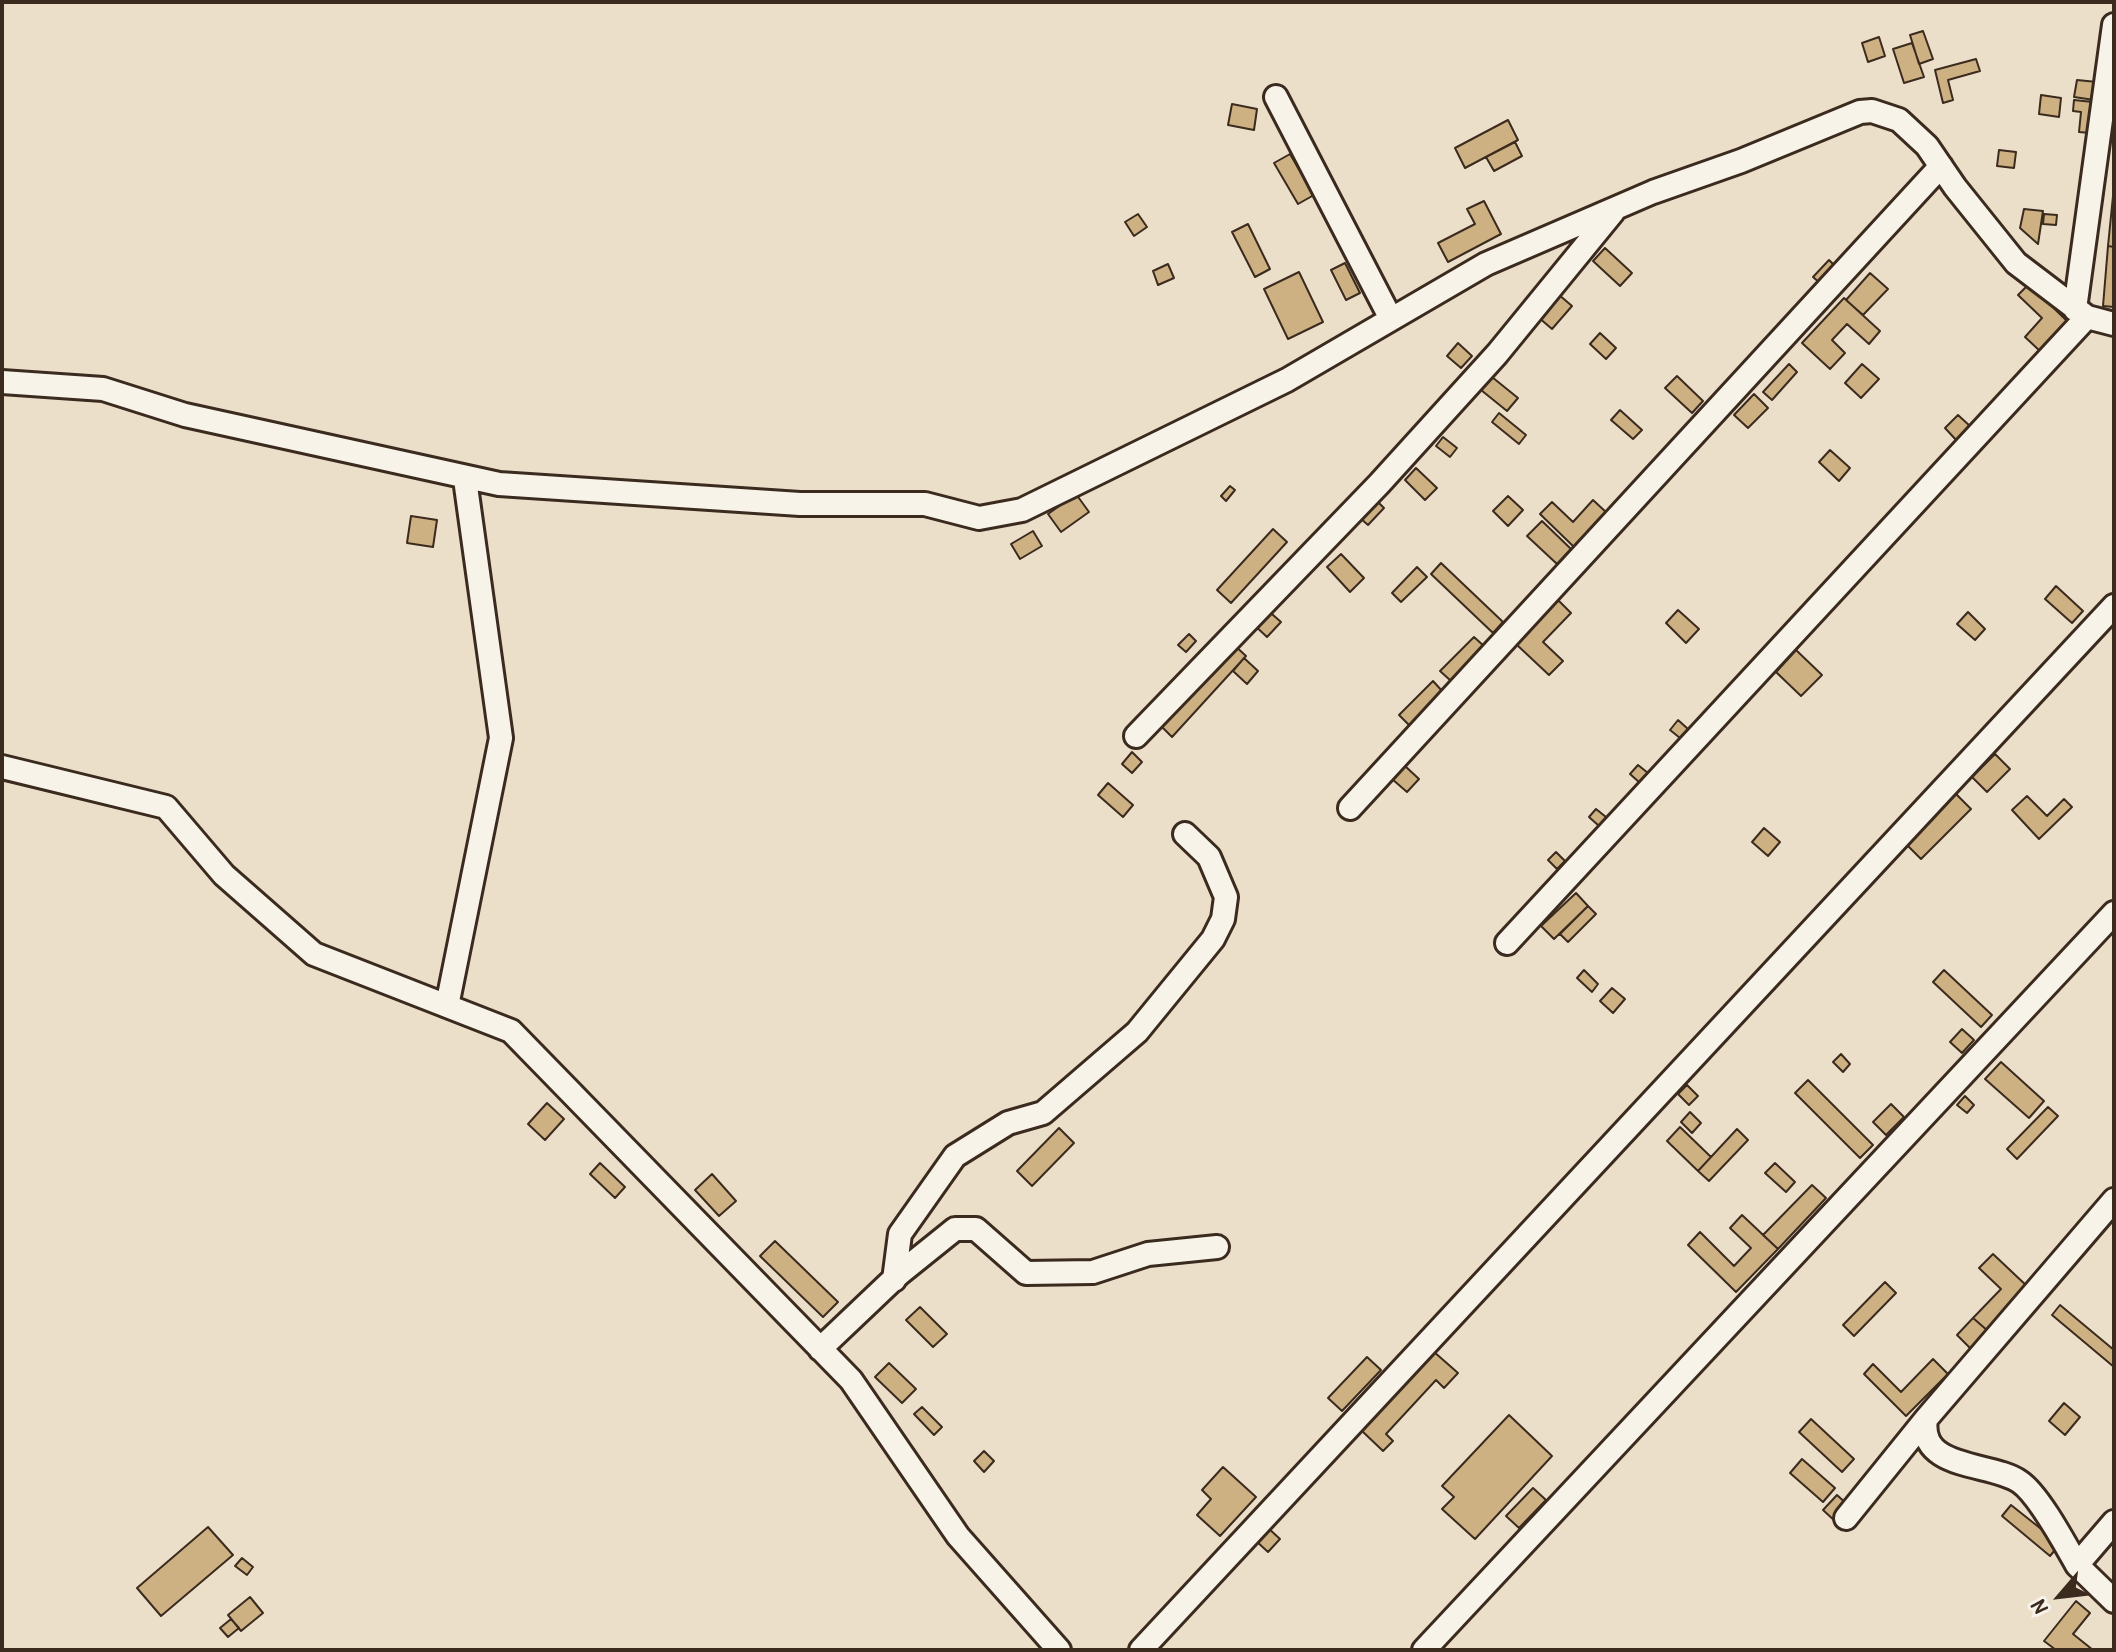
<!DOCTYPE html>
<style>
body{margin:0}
#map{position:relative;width:2116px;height:1652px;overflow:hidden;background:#ebdfca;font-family:"Patrick Hand",sans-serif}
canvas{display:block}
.frame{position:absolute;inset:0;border:4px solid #3b2a1e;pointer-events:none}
.north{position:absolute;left:2020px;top:1556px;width:80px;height:80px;-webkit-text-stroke:6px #f7f3e8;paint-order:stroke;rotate:242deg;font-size:22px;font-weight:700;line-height:32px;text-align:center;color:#3b2a1e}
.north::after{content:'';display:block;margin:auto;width:28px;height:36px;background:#3b2a1e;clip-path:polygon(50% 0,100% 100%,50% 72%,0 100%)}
</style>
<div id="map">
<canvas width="2116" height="1652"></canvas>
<div class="frame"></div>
<div class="north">N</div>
</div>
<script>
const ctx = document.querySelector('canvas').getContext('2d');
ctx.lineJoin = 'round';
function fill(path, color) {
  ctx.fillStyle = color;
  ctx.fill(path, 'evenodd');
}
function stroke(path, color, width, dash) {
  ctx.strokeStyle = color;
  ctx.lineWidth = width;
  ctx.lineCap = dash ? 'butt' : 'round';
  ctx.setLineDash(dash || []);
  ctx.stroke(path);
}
const building = new Path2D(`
 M1923,31L1933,59L1919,64L1910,35Z
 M1879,37L1885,56L1868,62L1862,43Z
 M1912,43L1924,77L1904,83L1893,49Z
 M1976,59L1980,71L1948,80L1953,100L1943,103L1935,70Z
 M2077,80L2097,82L2094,100L2074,97Z
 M2041,95L2061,98L2059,117L2039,114Z
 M2074,100L2093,102L2090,133L2079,132L2081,112L2073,111Z
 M1232,104L1257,109L1254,130L1228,125Z
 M1508,120L1518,140L1465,168L1455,148Z
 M1515,142L1522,156L1494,171L1486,157Z
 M1999,150L2016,152L2014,168L1997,166Z
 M1290,154L1314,195L1298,204L1274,163Z
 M2114,186V247L2108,246Z
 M1484,201L1501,234L1448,262L1438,243L1475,224L1467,209Z
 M2024,209L2043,211L2038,244L2020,228Z
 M1138,214L1147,227L1134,236L1125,222Z
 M2044,214L2057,215L2056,225L2043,224Z
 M1248,224L1270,269L1255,277L1232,232Z
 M2108,246L2114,247V307L2103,306Z
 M1605,248L1632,273L1620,286L1593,261Z
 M1829,260L1836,267L1821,284L1813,277Z
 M1345,263L1360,293L1346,300L1331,270Z
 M1168,264L1174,278L1158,285L1153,271Z
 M1299,272L1323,322L1288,339L1264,289Z
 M1870,273L1888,289L1863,315L1846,300Z
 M2029,284L2068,322L2041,352L2025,337L2042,318L2018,295Z
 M1558,294L1572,306L1552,329L1538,317Z
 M1844,298L1880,331L1869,344L1847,324L1832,340L1845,353L1830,369L1802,343Z
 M1600,333L1616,348L1606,359L1590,344Z
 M1458,343L1472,356L1461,368L1447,356Z
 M1789,364L1797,372L1772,400L1763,392Z
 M1862,364L1879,379L1861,398L1845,383Z
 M1677,376L1703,401L1692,413L1665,388Z
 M1492,377L1518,398L1507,411L1481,390Z
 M1754,394L1768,408L1748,428L1734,415Z
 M1620,410L1642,430L1633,439L1611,420Z
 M1499,413L1526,435L1519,444L1492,422Z
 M1958,415L1971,427L1957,441L1945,428Z
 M1443,437L1457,448L1450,457L1436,446Z
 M1830,450L1850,468L1839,481L1819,462Z
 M1416,468L1437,488L1425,500L1405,480Z
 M1230,486L1235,490L1226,501L1221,496Z
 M1076,494L1089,512L1061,532L1048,514Z
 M1508,496L1523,510L1508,526L1493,511Z
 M1593,500L1607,513L1574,547L1540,514L1552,502L1573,522Z
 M1377,501L1384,508L1368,525L1360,518Z
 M411,516L437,520L433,547L407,543Z
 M1542,521L1571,549L1557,564L1527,536Z
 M1273,529L1287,542L1231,603L1217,590Z
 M1033,531L1042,546L1020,559L1011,544Z
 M1341,554L1364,578L1350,592L1327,567Z
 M1441,563L1503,622L1493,633L1431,574Z
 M1417,567L1427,577L1401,602L1392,593Z
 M2056,586L2083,611L2072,623L2045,599Z
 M1558,600L1571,613L1543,642L1563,661L1549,675L1516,644Z
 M1264,607L1281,622L1267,637L1251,622Z
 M1678,610L1699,629L1686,643L1666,623Z
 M1968,612L1985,629L1975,640L1957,624Z
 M1189,634L1196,641L1186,652L1178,645Z
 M1474,637L1485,647L1451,681L1440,671Z
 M1232,643L1246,656L1172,737L1158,723Z
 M1796,650L1822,675L1801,696L1776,672Z
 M1244,658L1258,671L1247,684L1233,671Z
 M1433,681L1443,692L1410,726L1399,715Z
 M1678,720L1688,729L1680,738L1670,730Z
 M1132,752L1142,762L1132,773L1122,764Z
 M1995,754L2010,769L1987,792L1972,777Z
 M1638,765L1648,773L1640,783L1630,774Z
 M1405,766L1419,779L1407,792L1392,779Z
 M1108,783L1133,805L1123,817L1098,795Z
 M1956,794L1971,809L1921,859L1906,844Z
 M2027,796L2047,816L2064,799L2072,807L2039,839L2012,810Z
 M1596,809L1606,817L1599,826L1589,817Z
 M1764,828L1780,842L1768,856L1752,842Z
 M1556,852L1565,861L1557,869L1548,860Z
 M1576,893L1588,906L1554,939L1541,926Z
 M1588,906L1596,914L1568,942L1560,934Z
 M1584,970L1598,984L1592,992L1577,978Z
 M1944,970L1992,1015L1981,1027L1933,982Z
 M1612,988L1625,999L1613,1013L1600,1001Z
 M1962,1029L1974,1040L1962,1053L1950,1042Z
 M1841,1054L1850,1064L1843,1072L1833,1062Z
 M2001,1062L2044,1101L2029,1118L1985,1079Z
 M1808,1080L1873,1145L1860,1158L1795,1093Z
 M1687,1085L1698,1096L1689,1105L1678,1094Z
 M1965,1096L1974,1105L1967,1113L1957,1105Z
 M547,1103L564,1119L545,1140L528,1124Z
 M1891,1104L1904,1117L1886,1135L1873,1122Z
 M2048,1107L2058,1116L2017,1159L2007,1149Z
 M1690,1112L1701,1123L1692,1133L1681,1122Z
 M1680,1127L1711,1157L1698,1171L1667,1141Z
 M1059,1128L1074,1143L1032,1186L1017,1171Z
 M1737,1129L1748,1140L1709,1181L1698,1171Z
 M600,1163L625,1187L615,1198L590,1174Z
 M1775,1163L1795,1182L1786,1192L1765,1173Z
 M712,1174L736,1201L719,1216L695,1190Z
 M1812,1185L1826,1198L1778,1249L1763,1235Z
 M1742,1215L1778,1249L1736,1292L1688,1245L1700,1232L1734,1266L1751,1248L1730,1228Z
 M775,1241L838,1302L823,1317L760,1256Z
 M1993,1254L2029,1288L1988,1331L1973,1318L2001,1289L1979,1268Z
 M1885,1282L1896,1293L1854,1336L1843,1325Z
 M2060,1305L2114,1350V1367L2052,1315Z
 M920,1307L947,1334L933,1347L906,1320Z
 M1973,1318L1988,1331L1971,1349L1957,1335Z
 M1433,1351L1458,1373L1444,1388L1436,1380L1386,1434L1393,1441L1383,1451L1361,1430Z
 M1367,1357L1381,1370L1342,1411L1328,1398Z
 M1933,1359L1948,1374L1906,1416L1864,1374L1873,1364L1901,1392Z
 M889,1363L916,1389L902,1403L875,1377Z
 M2064,1403L2080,1417L2065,1435L2049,1421Z
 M922,1407L942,1427L934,1435L914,1414Z
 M1509,1415L1552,1456L1475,1539L1442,1509L1454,1497L1442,1486Z
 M1811,1419L1854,1459L1842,1472L1799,1432Z
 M984,1451L994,1461L984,1472L974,1461Z
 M1802,1459L1835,1488L1823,1502L1790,1473Z
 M1223,1467L1256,1497L1220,1536L1197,1515L1211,1499L1202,1490Z
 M1533,1488L1546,1500L1519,1528L1506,1516Z
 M1837,1495L1850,1507L1836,1522L1823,1510Z
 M2011,1505L2060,1544L2050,1556L2002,1516Z
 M208,1527L233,1555L161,1616L137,1588Z
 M1267,1527L1280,1539L1268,1552L1255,1540Z
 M242,1558L253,1567L247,1575L235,1566Z
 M250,1597L263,1613L241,1631L228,1615Z
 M2076,1601L2090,1613L2073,1634L2093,1650H2056L2044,1641Z
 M231,1619L239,1628L228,1637L220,1628Z`);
fill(building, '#ceb183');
stroke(building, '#3b2a1e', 2);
const minor = new Path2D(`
 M1276,97L1391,319
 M2075,309L2114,25
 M2,382L103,389L185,415L499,484L800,504H925L979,518L1022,510L1287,380L1486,264L1653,192L1741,161L1860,112L1872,111L1899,120L1927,146L1955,187L2016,263L2087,317L2114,324
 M1136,736L1379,484L1497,354L1613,212
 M2,767L166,807L224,875L314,954L511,1031L851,1380L958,1536L1059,1650
 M1350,808L1941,166
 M1507,943L2087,317
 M447,1006L501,738L465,479
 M894,1280L900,1234L955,1156L1008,1123L1043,1113L1137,1032L1213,939L1223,919L1226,897L1209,857L1185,834
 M820,1349L899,1274L955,1229H976L1026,1273L1093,1272L1148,1254L1217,1247
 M1846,1518L1926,1419
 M2114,1522L2077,1565L2114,1601
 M2077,1565C2065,1544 2039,1495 2020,1482C1993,1462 1918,1471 1926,1419L2114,1200
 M1141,1650L2114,606
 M1424,1650L2114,913`);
stroke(minor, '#3b2a1e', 28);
stroke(minor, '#f7f3e8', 22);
</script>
